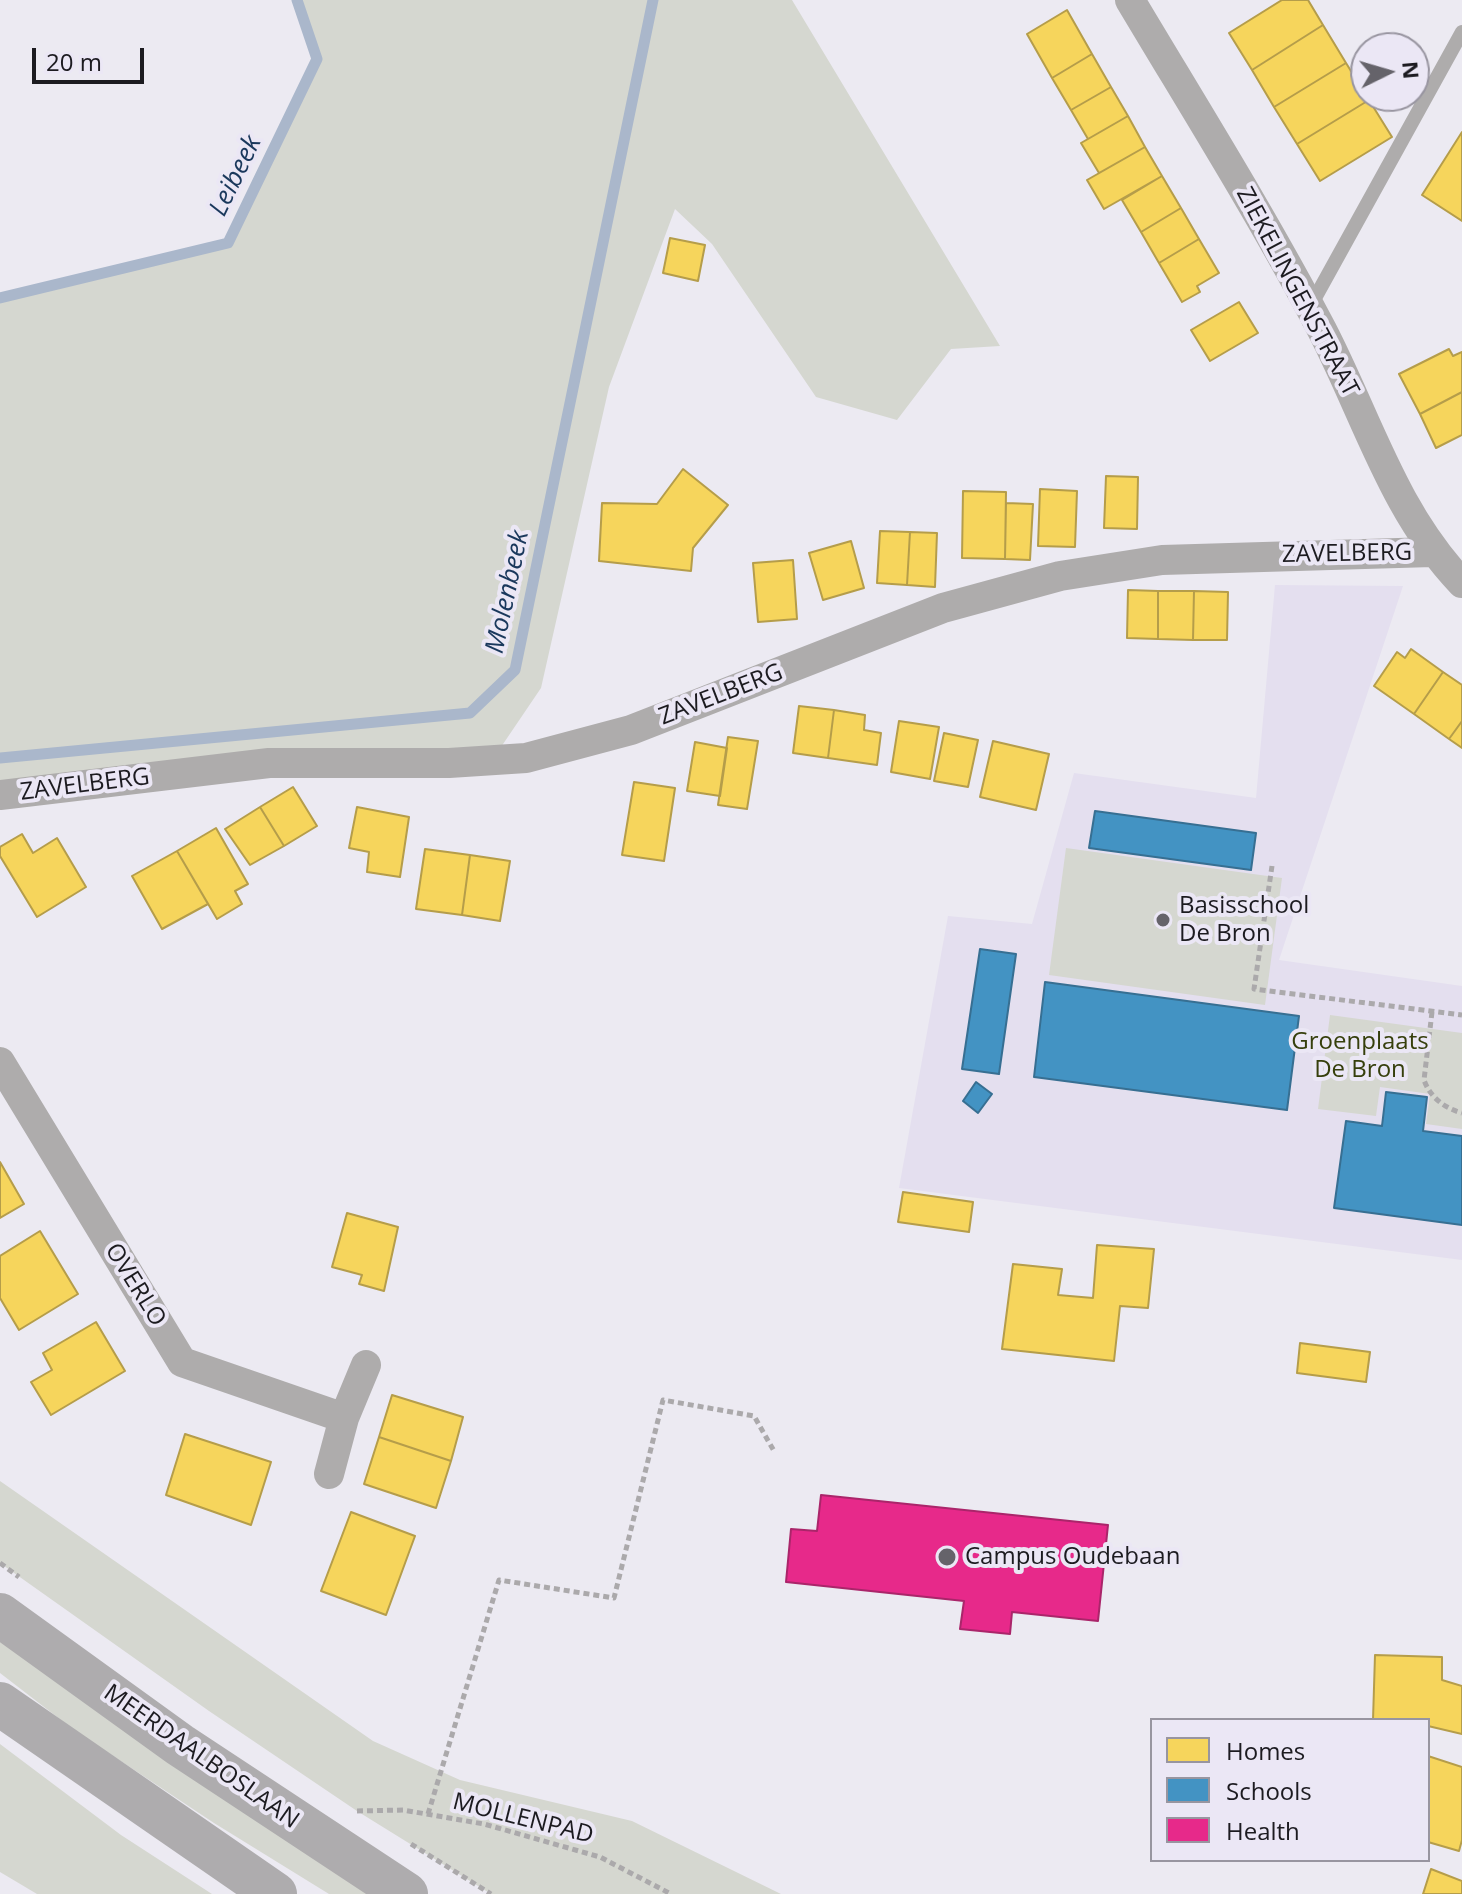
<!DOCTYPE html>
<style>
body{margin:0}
#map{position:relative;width:1462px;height:1894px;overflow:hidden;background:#eceaf2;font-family:"Open Sans",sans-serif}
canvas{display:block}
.legend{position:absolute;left:1150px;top:1718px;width:280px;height:144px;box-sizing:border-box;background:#ebe7f5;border:2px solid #9895a0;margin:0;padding:10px 14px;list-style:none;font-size:24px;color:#1c1b20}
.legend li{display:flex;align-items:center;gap:16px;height:40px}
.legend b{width:40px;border:2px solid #9895a0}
.north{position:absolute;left:1350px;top:32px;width:80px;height:80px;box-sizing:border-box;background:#ebe7f5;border:2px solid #9895a0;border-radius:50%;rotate:85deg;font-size:22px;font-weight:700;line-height:32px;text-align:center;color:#1c1b20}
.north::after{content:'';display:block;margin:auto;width:28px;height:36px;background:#65636a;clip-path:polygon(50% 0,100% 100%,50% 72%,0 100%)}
.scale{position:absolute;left:32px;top:48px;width:112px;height:36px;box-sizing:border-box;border:4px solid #1c1b20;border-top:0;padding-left:10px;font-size:24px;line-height:28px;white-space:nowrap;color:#1c1b20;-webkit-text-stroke:6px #ebe7f5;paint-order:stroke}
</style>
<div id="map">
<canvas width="1462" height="1894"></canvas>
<ul class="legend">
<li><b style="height:22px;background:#f6d55c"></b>Homes</li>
<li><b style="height:22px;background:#4393c3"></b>Schools</li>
<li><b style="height:22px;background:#e7298a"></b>Health</li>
</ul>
<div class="north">N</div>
<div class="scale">20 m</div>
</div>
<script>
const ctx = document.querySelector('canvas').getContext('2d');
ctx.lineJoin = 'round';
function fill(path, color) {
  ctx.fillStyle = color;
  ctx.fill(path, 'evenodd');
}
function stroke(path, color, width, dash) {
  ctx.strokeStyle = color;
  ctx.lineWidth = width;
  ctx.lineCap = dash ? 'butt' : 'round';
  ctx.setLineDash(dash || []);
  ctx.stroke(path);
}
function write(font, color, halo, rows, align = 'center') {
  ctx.font = font + ' "Open Sans",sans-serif';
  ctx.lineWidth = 8;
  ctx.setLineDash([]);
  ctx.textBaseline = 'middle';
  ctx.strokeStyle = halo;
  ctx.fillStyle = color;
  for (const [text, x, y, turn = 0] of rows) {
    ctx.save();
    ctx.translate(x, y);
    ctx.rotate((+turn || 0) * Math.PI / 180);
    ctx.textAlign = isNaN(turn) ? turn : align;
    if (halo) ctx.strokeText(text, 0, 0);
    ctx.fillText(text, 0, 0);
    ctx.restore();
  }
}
fill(new Path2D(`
 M1275,585L1403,586L1279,960L1462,986V1260L899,1188L948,916L1032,924L1074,773L1256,798Z`), '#e4dfef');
fill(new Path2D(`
 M296,0H792L1000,346L951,349L897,420L816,397L712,244L675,209L609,387L541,688L499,750L0,793V296L228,243L317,59Z
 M1066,848L1282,878L1265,1005L1049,975Z
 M1330,1015L1462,1033V1129L1426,1124L1430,1094L1380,1087L1376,1116L1318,1109Z
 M0,1481L373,1741L460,1780L632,1821L781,1894H491L357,1811L209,1711L0,1563Z
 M0,1636L384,1894H329L214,1823L74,1730L0,1673Z
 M0,1744L121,1835L212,1894H37L0,1872Z`), '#d5d7d0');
const homes = new Path2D(`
 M1282,0H1308L1323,25L1252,70L1229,33Z
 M1067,10L1092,54L1052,78L1027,34Z
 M1323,25L1346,63L1274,107L1252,70Z
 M1092,54L1111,87L1071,110L1052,78Z
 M1346,63L1369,100L1297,144L1274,107Z
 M1111,87L1128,116L1088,139L1071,110Z
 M1369,100L1392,137L1320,181L1297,144Z
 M1128,116L1145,147L1099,173L1081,143Z
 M1462,132V221L1422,195Z
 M1145,147L1162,176L1104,209L1087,180Z
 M1162,176L1181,208L1141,232L1122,200Z
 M1181,208L1199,239L1159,263L1141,232Z
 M670,238L705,245L698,281L663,273Z
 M1199,239L1219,273L1197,286L1200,292L1182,302L1159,263Z
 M1239,302L1258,333L1210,361L1191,330Z
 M1449,349L1453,356L1462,352V392L1420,414L1399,374Z
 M1462,392V435L1436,448L1420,414Z
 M683,469L728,505L693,548L691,571L599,561L602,503L657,504Z
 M1106,476L1138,477L1137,529L1104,528Z
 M1040,489L1077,491L1075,547L1038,546Z
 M963,491L1006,492L1005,559L962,558Z
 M1006,503L1033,504L1030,560L1005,559Z
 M880,531L910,532L907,585L877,583Z
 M910,532L937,533L935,587L907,585Z
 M851,541L864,588L823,600L809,553Z
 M793,560L797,619L758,622L753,563Z
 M1128,590L1158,591V639L1127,638Z
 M1158,591H1194L1193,640L1158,639Z
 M1194,591L1228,592L1227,640H1193Z
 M1411,649L1443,672L1414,714L1374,686L1397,652L1405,658Z
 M1443,672L1462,685V721L1449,739L1414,714Z
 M799,706L834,710L828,758L793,753Z
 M834,710L865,715L864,730L881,733L877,765L828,758Z
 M899,721L939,727L930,779L891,772Z
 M1462,721V748L1449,739Z
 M944,733L978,740L968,787L934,781Z
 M728,737L758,741L747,809L718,805Z
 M993,741L1049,754L1036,810L980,797Z
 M695,742L727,748L720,796L687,791Z
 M634,782L675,788L664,861L622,855Z
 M293,787L317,826L284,846L260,807Z
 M260,807L284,846L250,865L225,829Z
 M357,807L409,817L400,877L367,872L369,852L349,848Z
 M216,828L248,884L235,891L242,904L217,919L177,851Z
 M22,834L33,853L57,838L86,887L37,917L0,856V847Z
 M425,849L470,855L462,915L416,909Z
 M177,851L208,904L162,929L132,876Z
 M470,855L510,861L500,921L462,915Z
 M0,1162L24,1204L0,1218Z
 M903,1192L973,1202L969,1232L898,1222Z
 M347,1213L398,1227L384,1291L359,1284L362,1275L332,1267Z
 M40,1231L78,1294L19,1330L0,1298V1256Z
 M1097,1245L1154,1249L1148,1308L1120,1306L1114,1361L1002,1349L1013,1264L1062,1269L1058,1295L1093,1298Z
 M96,1322L125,1371L51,1415L31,1382L52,1370L43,1353Z
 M1300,1343L1370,1352L1366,1382L1297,1373Z
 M392,1395L463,1417L451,1461L379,1437Z
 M185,1434L271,1462L251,1525L166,1495Z
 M379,1437L451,1461L436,1508L364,1484Z
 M351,1512L415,1536L386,1615L321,1591Z
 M1375,1655L1442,1657V1680L1462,1686V1734L1428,1726V1720H1373Z
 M1428,1756L1462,1767V1840L1459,1851L1428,1842Z
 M1431,1869L1462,1881V1894H1423Z`);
fill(homes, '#f6d55c');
stroke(homes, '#b59d4a', 2);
const schools = new Path2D(`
 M1095,811L1256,833L1251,870L1089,848Z
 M980,949L1016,954L999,1074L962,1069Z
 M1045,982L1299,1016L1287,1110L1034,1077Z
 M976,1082L992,1094L978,1113L963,1101Z
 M1386,1092L1427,1097L1423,1131L1462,1136V1225L1334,1208L1346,1121L1382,1126Z`);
fill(schools, '#4393c3');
stroke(schools, '#376f92', 2);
const health = new Path2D(`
 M821,1495L1108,1525L1098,1621L1012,1612L1010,1634L960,1629L964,1601L786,1582L791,1529L817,1531Z`);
fill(health, '#e7298a');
stroke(health, '#aa256a', 2);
stroke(new Path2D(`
 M0,298L228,243L317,59L297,0
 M0,758L470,713L515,670L653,0`), '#aab7cb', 11);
stroke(new Path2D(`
 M1272,866L1254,989L1462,1015
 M1432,1012L1424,1080C1430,1097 1444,1108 1462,1113
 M0,1563L19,1577
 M357,1811L403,1810L484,1824L600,1857L671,1894
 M428,1814L499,1580L614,1598L663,1400L754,1416L774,1451
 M411,1844L491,1894`), '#aba9ab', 5, [6, 4]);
stroke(new Path2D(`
 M1310,307L1462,32`), '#aeacac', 14);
stroke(new Path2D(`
 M1130,0C1195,109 1263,217 1322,330C1367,417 1393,511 1462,583
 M0,795L269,763H449L526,758L631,730L943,608L1060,576L1162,560L1432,552
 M0,1062L182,1362L344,1418
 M329,1474L344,1418L366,1365`), '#aeacac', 30);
stroke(new Path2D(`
 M0,1615L180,1745L406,1894
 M0,1704L275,1894`), '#aeacae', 44);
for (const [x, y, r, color] of [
 [1163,920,8,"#65636a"],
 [947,1557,10,"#65636a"]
]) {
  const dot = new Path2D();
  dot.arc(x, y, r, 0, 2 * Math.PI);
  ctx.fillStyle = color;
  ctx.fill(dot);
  stroke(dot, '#ebe7f5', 3);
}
write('24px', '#1c1b20', '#ebe7f5', [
 ["ZIEKELINGENSTRAAT",1297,292,62],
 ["ZAVELBERG",1347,554,-1],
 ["ZAVELBERG",721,695,-21],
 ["ZAVELBERG",85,785,-7],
 ["OVERLO",135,1285,58],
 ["MEERDAALBOSLAAN",201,1757,35],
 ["MOLLENPAD",523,1819,14]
]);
write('24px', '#1c1b20', '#ebe7f5', [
 ["Basisschool",1179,906],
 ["De Bron",1179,934],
 ["Campus Oudebaan",965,1557]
], 'left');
write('24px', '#363f0c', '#ebe7f5', [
 ["Groenplaats",1360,1042],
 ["De Bron",1360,1070]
]);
write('italic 26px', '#1a385c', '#ebe7f5', [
 ["Leibeek",236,176,-64],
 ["Molenbeek",508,592,-78]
]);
</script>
